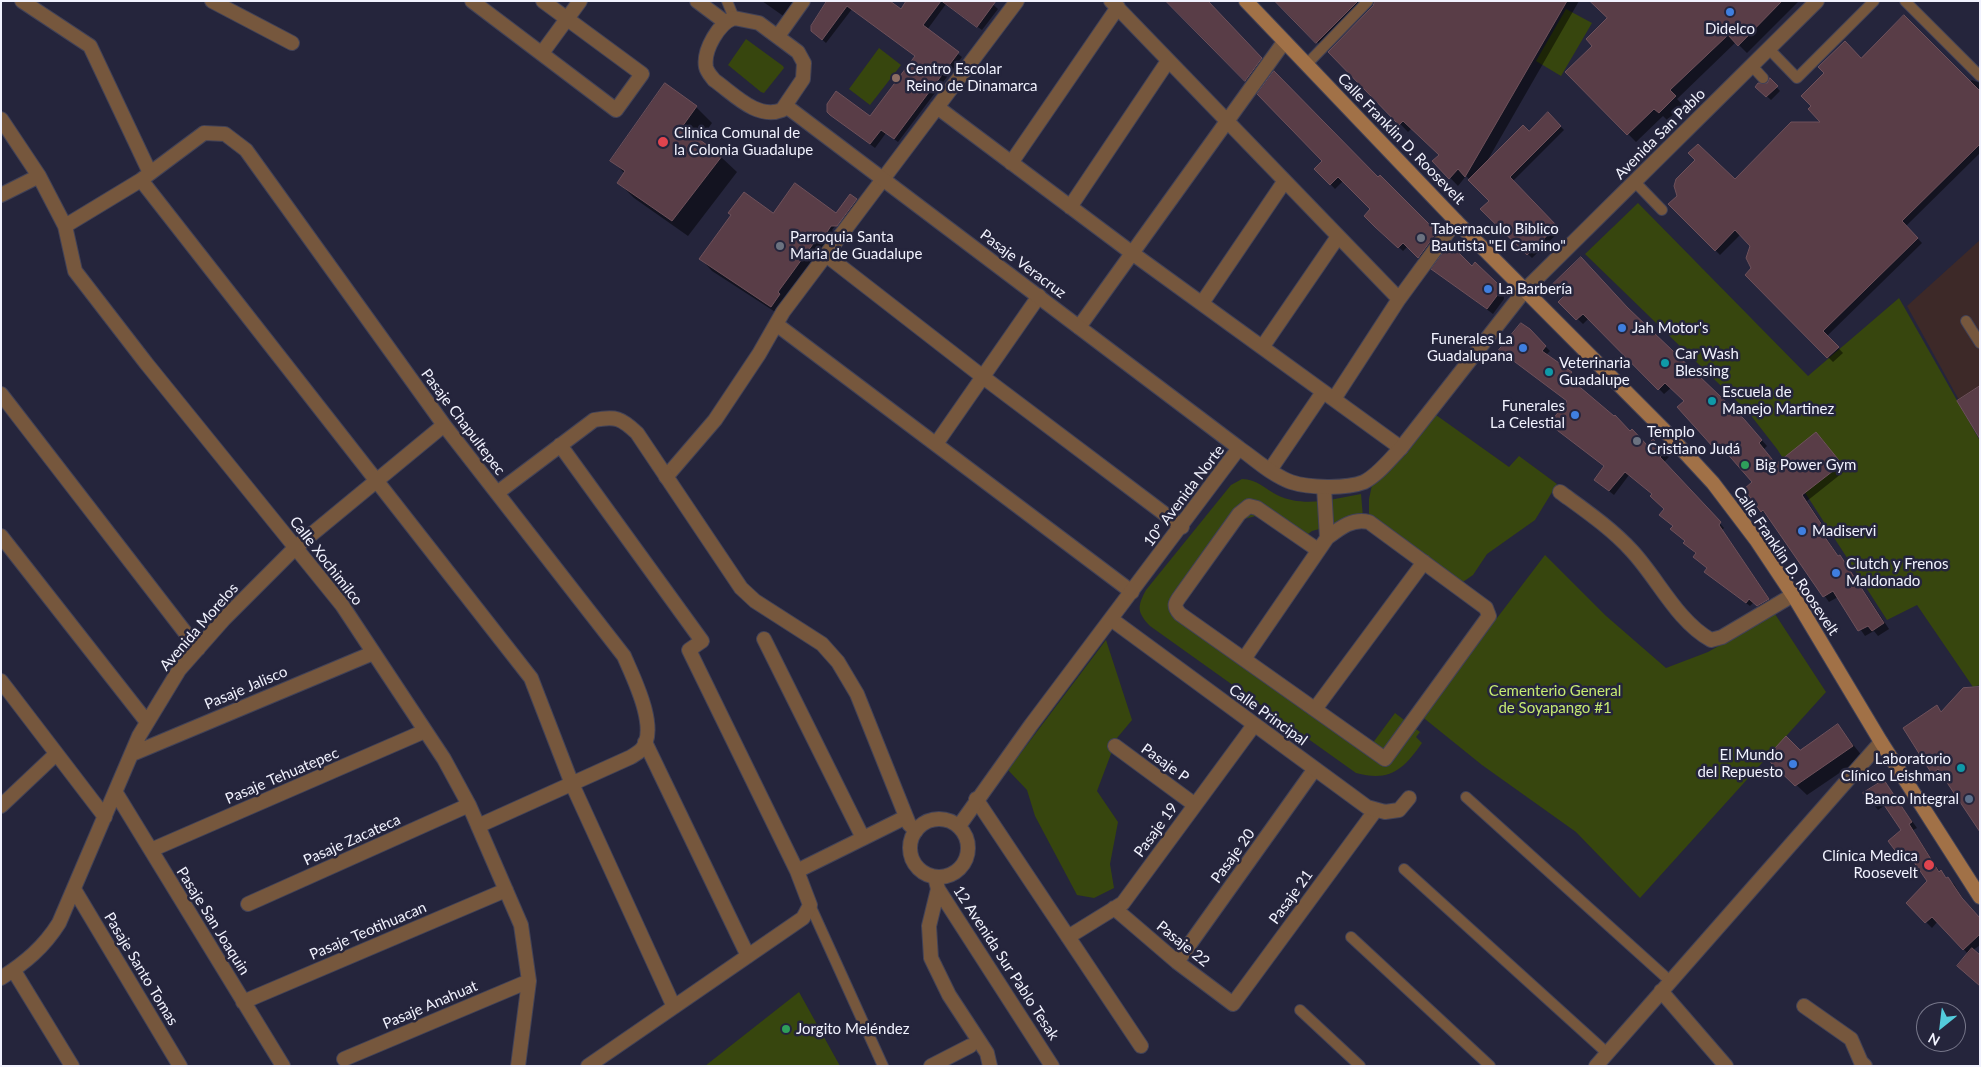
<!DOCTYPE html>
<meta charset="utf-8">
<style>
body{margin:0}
#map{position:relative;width:1981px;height:1067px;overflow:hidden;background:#25253c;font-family:Lato,sans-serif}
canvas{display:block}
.frame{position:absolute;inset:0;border:2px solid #f1f2fe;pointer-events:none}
.north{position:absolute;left:1916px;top:1002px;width:50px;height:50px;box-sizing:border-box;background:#25253c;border:1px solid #77778a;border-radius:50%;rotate:209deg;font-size:14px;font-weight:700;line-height:20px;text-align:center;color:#f1f2fe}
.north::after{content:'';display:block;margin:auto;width:18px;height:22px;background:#53cbdb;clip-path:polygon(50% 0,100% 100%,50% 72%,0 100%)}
</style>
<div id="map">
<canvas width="1981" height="1067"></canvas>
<div class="frame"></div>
<div class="north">N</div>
</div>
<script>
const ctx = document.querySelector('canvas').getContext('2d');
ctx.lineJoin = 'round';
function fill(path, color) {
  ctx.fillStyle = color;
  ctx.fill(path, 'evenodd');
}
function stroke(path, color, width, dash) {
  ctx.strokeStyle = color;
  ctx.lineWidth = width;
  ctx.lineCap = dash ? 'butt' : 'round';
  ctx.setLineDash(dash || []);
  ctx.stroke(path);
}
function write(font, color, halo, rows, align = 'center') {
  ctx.font = font + ' Lato,sans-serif';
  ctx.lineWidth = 5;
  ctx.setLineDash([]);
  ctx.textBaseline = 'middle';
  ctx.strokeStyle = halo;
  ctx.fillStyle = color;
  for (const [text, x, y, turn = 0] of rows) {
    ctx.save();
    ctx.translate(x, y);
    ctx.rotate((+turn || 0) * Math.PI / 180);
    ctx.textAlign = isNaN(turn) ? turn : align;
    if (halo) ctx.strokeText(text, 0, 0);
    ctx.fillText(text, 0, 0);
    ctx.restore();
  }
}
fill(new Path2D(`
 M1980,240V438L1907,306Z`), '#3d2928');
fill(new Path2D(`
 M1566,9L1592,23L1561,76L1536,61Z
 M746,39L783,66L784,68L764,93L761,92L728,65Z
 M879,48L901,65L870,105L849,89Z
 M1638,203L1808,376L1899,298L1980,441V685L1973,687L1917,605L1887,620L1777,449L1749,413L1585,254Z
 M1436,415L1509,467L1519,456L1557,484L1535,520L1487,554L1473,575L1460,584L1369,518V499L1372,485L1407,453Z
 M1242,479C1257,479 1265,489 1277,495C1304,508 1333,499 1361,494L1363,517L1312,531L1299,541L1260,515L1244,519L1181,608L1372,744L1395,713L1420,732L1416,737L1422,743C1403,770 1390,782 1356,773L1150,626C1137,612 1137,607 1146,590L1231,485Z
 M1545,555L1605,615L1666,668L1708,652L1775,614L1826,692L1640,898L1576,832L1482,765L1420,715L1488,622L1497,618Z
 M1106,640L1132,720L1117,738L1097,791L1118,822L1110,864L1114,888L1094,898L1077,895L1035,816L1027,790L1008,770Z
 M799,992L840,1066H705Z`), '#37460e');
fill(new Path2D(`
 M762,1H803L789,20Z
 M829,1L901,11L908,1H989L998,9L982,30L946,4L927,30L962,57L898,142L886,133L875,148L833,116L870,118L916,56L852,9L826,43L817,35Z
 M1168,1H1205L1264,63L1249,84Z
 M1277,1H1579L1486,163L1529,133L1548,114L1564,130L1512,182L1560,231L1532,258L1482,209L1491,201L1466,176L1458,186L1434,161L1440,155L1412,128L1408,132L1330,52L1374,6V3L1325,50Z
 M1592,1H1799L1747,53L1736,42L1677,99L1683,105L1667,120L1663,116L1636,142L1567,72L1594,46L1608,18Z
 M1861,59L1969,82L1972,80L1980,83V153L1906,226L1922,243L1827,336L1843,353L1833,362L1746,275L1752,268V245L1741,234L1720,255L1670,204L1735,181L1823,123Z
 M1770,80L1780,91L1771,100L1756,86L1768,85Z
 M665,85L696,107L712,123L699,141L721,157L737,172L688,236L634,198L619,183L625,174L612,160Z
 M1316,169L1378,179L1380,176L1440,238L1424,261L1408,246L1403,251L1381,231L1372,209L1343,181L1335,189Z
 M856,200L867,212L848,237H843L783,317L712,271L701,259L773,215L836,214ZM841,219H844L834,232L832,230Z
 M1476,263L1503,291L1504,299L1493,314L1433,269L1472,267Z
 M1560,302L1630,311L1750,427L1767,446L1763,450L1777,466L1822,439L1846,470L1807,501L1831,537L1827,539L1839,557L1845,562L1889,629L1878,636L1874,631L1865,636L1838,597L1829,602L1768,516L1762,511L1754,483L1724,448L1720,451L1714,446L1685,401L1672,387L1664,394L1589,318L1583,324Z
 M1529,330L1550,351L1546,355L1576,377L1572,382L1647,446L1653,440L1669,457L1664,462L1724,528L1722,530L1773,604L1763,610L1754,602L1750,606L1710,576L1709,568L1689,547L1674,526L1666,509L1653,494L1629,475L1614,495L1595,480L1605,467L1568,401L1501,350Z
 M1980,687V830L1943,774L1937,778L1933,773L1937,707L1942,712L1964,689Z
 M1838,726L1863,757L1807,795L1768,758L1800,752Z
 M1884,782L1917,828L1913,830L1940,872L1954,884L1967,906L1980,919V945L1968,954L1938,921L1932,928L1907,903L1928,881L1912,857L1906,861L1901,856L1902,831L1885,805L1878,810L1865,794Z`), '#0007');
const building = new Path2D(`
 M827,1H890L901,9L906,1H941L923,25L959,52L894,139L881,130L870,144L830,115L827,112V104L836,91L870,116L915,56L847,6L822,40L811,31V26Z
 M942,1H996L977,27Z
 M1166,1H1208L1262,58L1245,81Z
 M1275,1H1358L1316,43Z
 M1375,1H1567L1465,177L1458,169L1449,179L1432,161L1439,155L1403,121L1399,125L1328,52L1373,6Z
 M1590,1H1782L1738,46L1728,35L1670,90L1676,96L1659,113L1654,109L1627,135L1565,72L1592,46L1586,39L1607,18Z
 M1904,15L1980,91V144L1902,221L1918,238L1823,331L1839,347L1827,358L1745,275L1751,268L1746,258L1750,246L1735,230L1715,251L1668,204L1677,196L1674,186L1676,179L1695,160L1688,153L1698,144L1735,179L1791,122H1820L1808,109L1811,106L1801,96L1824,73L1818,67L1845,41L1861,58Z
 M1274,71L1378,177L1380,175L1437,232L1418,258L1403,243L1398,248L1375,227L1364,216L1370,209L1338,177L1330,185L1314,169L1322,161L1257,94Z
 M1770,78L1778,86L1766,97L1755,87L1758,83H1767Z
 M665,83L697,106L682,127L722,156L672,221L617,183L625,171L610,161Z
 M1548,112L1561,126L1510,177L1557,226L1527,255L1480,209L1489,201L1468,180L1523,125L1529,131Z
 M795,183L836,213L850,194L857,199L837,226H831L825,235L821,233L778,292L780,294L771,307L699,259L731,215L728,213L744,192L773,213Z
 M1450,244L1472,266L1475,262L1498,284L1499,293L1487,309L1431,269Z
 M1581,257L1627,307L1744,419L1762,440L1759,443L1776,464L1816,432L1842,464L1802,495L1826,531L1822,533L1838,556L1840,555L1884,623L1872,631L1868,626L1858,631L1833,591L1823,597L1763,510L1761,512L1744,489L1752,482L1718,443L1713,447L1677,407L1684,401L1665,383L1658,390L1583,314L1576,320L1558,302L1564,296L1553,284Z
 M1521,323L1530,329L1546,346L1542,351L1572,372L1568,377L1614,416L1615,415L1630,431L1632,429L1647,445L1653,439L1665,452L1660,457L1721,522L1719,525L1769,599L1757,606L1749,599L1746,603L1704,572L1707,568L1693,557L1696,553L1683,543L1685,541L1670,529L1673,526L1659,515L1664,509L1650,496L1652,494L1625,472L1609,491L1594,480L1604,466L1549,424L1567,401L1499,350Z
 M1980,386V439L1957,401Z
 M1980,687V832L1938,769L1932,774L1903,728L1937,705L1941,712L1963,688Z
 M1838,724L1853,746L1795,786L1766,758L1786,736L1800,750Z
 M1884,780L1912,822L1909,824L1939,872L1941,870L1946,878L1948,877L1962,898L1980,918V934L1963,950L1932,917L1925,923L1906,903L1927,881L1907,852L1900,857L1888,841L1901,830L1880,799L1871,805L1863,793Z
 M1972,948L1980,955V986L1957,966Z`);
fill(building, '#593d47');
stroke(building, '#6e515b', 1);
const service = new Path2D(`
 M727,1L734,18
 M1905,1L1980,76
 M1769,49L1797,78L1874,1
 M1306,65L1368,1
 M1752,66L1763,78
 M1635,182L1662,210
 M1966,321L1980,343
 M1466,797L1670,981
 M1404,869L1607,1053
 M810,905L883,1066
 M1351,937L1490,1066
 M1300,1010L1360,1066`);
const pedestrian = new Path2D(`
 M472,1L616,110L642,74L543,1
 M1111,1L1399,299
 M542,53L580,1
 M937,107L1132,253L1401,448
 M1011,163L1118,7
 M1070,207L1168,61
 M826,255L983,377L1182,527
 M1202,303L1284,182
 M776,324L1132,592
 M1079,327L1284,42
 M1263,346L1337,238
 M1334,399L1399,299L1456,221
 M936,444L1039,296
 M1270,470L1323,392
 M666,477L715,420L759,354L783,312L1017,1
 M1324,487L1327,538
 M1244,659L1327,538C1340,528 1352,518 1369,522L1486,608L1489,616L1385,759L1180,614C1173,606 1175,603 1181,595L1239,514L1249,506L1257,508L1318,550
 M1315,709L1424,562
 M1115,746L1195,805
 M976,799L1141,1046
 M1114,908L1177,962L1233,1004L1375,811
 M1068,937L1123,903L1254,725
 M1177,962L1314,770`);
const minor = new Path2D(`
 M22,1L90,46L150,173
 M212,1L292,43
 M697,1L725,22
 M734,18L759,23L798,52L804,63L803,79L782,110C757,120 734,94 714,80C711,76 707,72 706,67C703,50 719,23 734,18Z
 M778,36L803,1
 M786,106L1239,448C1255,459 1273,476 1291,482C1309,488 1346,489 1364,482C1378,475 1390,459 1401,448L1525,290
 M1,119L39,176L65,226L75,271L146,363L342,605L444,759L469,805L521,925L529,981L518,1066
 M141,180L531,678L572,784L674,1007
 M1,195L39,176
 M65,226L141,180L204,133L225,134L246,150L444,425L624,656C633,677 660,730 641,750C638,753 634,755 631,757L478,826
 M1,394L198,649
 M560,445L702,641L689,650L797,871L810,905L803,918L588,1066
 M1560,492C1586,511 1611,528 1632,551C1658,579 1677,621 1711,640L1722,637L1793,595
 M497,493L594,420C616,416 621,418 637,433L741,588L755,601L822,644L838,662L857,694L909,824L916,831
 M1,536L147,722
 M1111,619L1367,807L1385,812L1399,810L1409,798
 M764,639L863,838
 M1,681L105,817
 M645,742L748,956
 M132,754L373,653
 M116,793L283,1066
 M1,806L56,754
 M910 848a29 29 0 1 1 58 0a29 29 0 1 1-58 0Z
 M959,826L1031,725L1239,448
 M151,850L425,731
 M797,871L906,817
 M935,877L938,889L1052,1066
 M74,889L180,1066
 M938,889L929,926L931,958L949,995L987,1053L990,1066
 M248,904L469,805
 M14,971L72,1066
 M1,978C25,963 44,947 59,923L139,736L179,670L224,619L295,548L444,425
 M1661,991L1726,1066
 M243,1002L506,890
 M1804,1006L1851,1039L1861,1062L1865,1066
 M344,1059L529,981
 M931,1066L970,1046
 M1596,1066L1881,742`);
const tertiary = new Path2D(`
 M1525,290L1817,1`);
const secondary = new Path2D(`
 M1246,1L1456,221L1664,430L1713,483L1757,541L1793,595L1881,742L1980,897`);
stroke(service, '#424257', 12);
stroke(pedestrian, '#424257', 16);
stroke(minor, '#424257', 16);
stroke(tertiary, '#424257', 16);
stroke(secondary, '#424257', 16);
stroke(service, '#76573d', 10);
stroke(pedestrian, '#76573d', 14);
stroke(minor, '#76573d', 14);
stroke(tertiary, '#76573d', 14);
stroke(secondary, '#a17147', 14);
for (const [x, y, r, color] of [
 [1730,12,5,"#3f7fe0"],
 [896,78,5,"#8d6e63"],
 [663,142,6,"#e0444e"],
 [1421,238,5,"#6b7280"],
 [780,246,5,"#6b7280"],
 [1488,289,5,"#3f7fe0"],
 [1622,328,5,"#3f7fe0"],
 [1523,348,5,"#3f7fe0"],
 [1665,363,5,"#0f9aa8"],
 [1549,372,5,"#0f9aa8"],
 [1712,401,5,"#0f9aa8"],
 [1575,415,5,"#3f7fe0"],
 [1637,441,5,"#6b7280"],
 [1745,465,5,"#2e9e5b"],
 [1802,531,5,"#3f7fe0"],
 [1836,573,5,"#3f7fe0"],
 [1793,764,5,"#3f7fe0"],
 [1961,768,5,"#0f9aa8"],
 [1969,799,5,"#5c6f8a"],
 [1929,865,6,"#e0444e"],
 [786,1029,5,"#2e9e5b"]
]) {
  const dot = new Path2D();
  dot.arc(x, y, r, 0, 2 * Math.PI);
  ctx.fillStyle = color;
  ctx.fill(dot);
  stroke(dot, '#25253c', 2);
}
write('15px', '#f1f2fe', '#25253c', [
 ["Didelco",1730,29,"center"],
 ["Centro Escolar",906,69],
 ["Reino de Dinamarca",906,86],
 ["Clinica Comunal de",674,133],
 ["la Colonia Guadalupe",674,150],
 ["Tabernaculo Biblico",1431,229],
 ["Bautista \"El Camino\"",1431,246],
 ["Parroquia Santa",790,237],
 ["Maria de Guadalupe",790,254],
 ["La Barbería",1498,289],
 ["Jah Motor's",1632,328],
 ["Funerales La",1513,339,"right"],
 ["Guadalupana",1513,356,"right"],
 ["Car Wash",1675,354],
 ["Blessing",1675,371],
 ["Veterinaria",1559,363],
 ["Guadalupe",1559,380],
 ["Escuela de",1722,392],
 ["Manejo Martinez",1722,409],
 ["Funerales",1565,406,"right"],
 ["La Celestial",1565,423,"right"],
 ["Templo",1647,432],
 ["Cristiano Judá",1647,449],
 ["Big Power Gym",1755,465],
 ["Madiservi",1812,531],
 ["Clutch y Frenos",1846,564],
 ["Maldonado",1846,581],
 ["El Mundo",1783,755,"right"],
 ["del Repuesto",1783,772,"right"],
 ["Laboratorio",1951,759,"right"],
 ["Clínico Leishman",1951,776,"right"],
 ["Banco Integral",1959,799,"right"],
 ["Clínica Medica",1918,856,"right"],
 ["Roosevelt",1918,873,"right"],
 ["Jorgito Meléndez",796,1029]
], 'left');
write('15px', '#f1f2fe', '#25253c', [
 ["Avenida San Pablo",1660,134,-45],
 ["Calle Franklin D. Roosevelt",1401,139,46],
 ["Pasaje Veracruz",1023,264,37],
 ["Pasaje Chapultepec",463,422,53],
 ["10° Avenida Norte",1184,496,-53],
 ["Calle Xochimilco",326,561,52],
 ["Calle Franklin D. Roosevelt",1786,561,56],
 ["Avenida Morelos",199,627,-49],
 ["Pasaje Jalisco",246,688,-23],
 ["Calle Principal",1268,715,36],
 ["Pasaje P",1165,763,36],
 ["Pasaje Tehuatepec",282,776,-23],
 ["Pasaje 19",1156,830,-54],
 ["Pasaje Zacateca",352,840,-24],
 ["Pasaje 20",1233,856,-54],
 ["Pasaje 21",1291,897,-54],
 ["Pasaje San Joaquin",213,921,58],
 ["Pasaje Teotihuacan",368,931,-23],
 ["Pasaje 22",1183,944,39],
 ["12 Avenida Sur Pablo Tesak",1006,963,57],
 ["Pasaje Santo Tomas",141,969,59],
 ["Pasaje Anahuat",430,1005,-23]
]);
write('15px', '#c6ea71', '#25253c', [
 ["Cementerio General",1555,691],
 ["de Soyapango #1",1555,708]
]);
</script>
